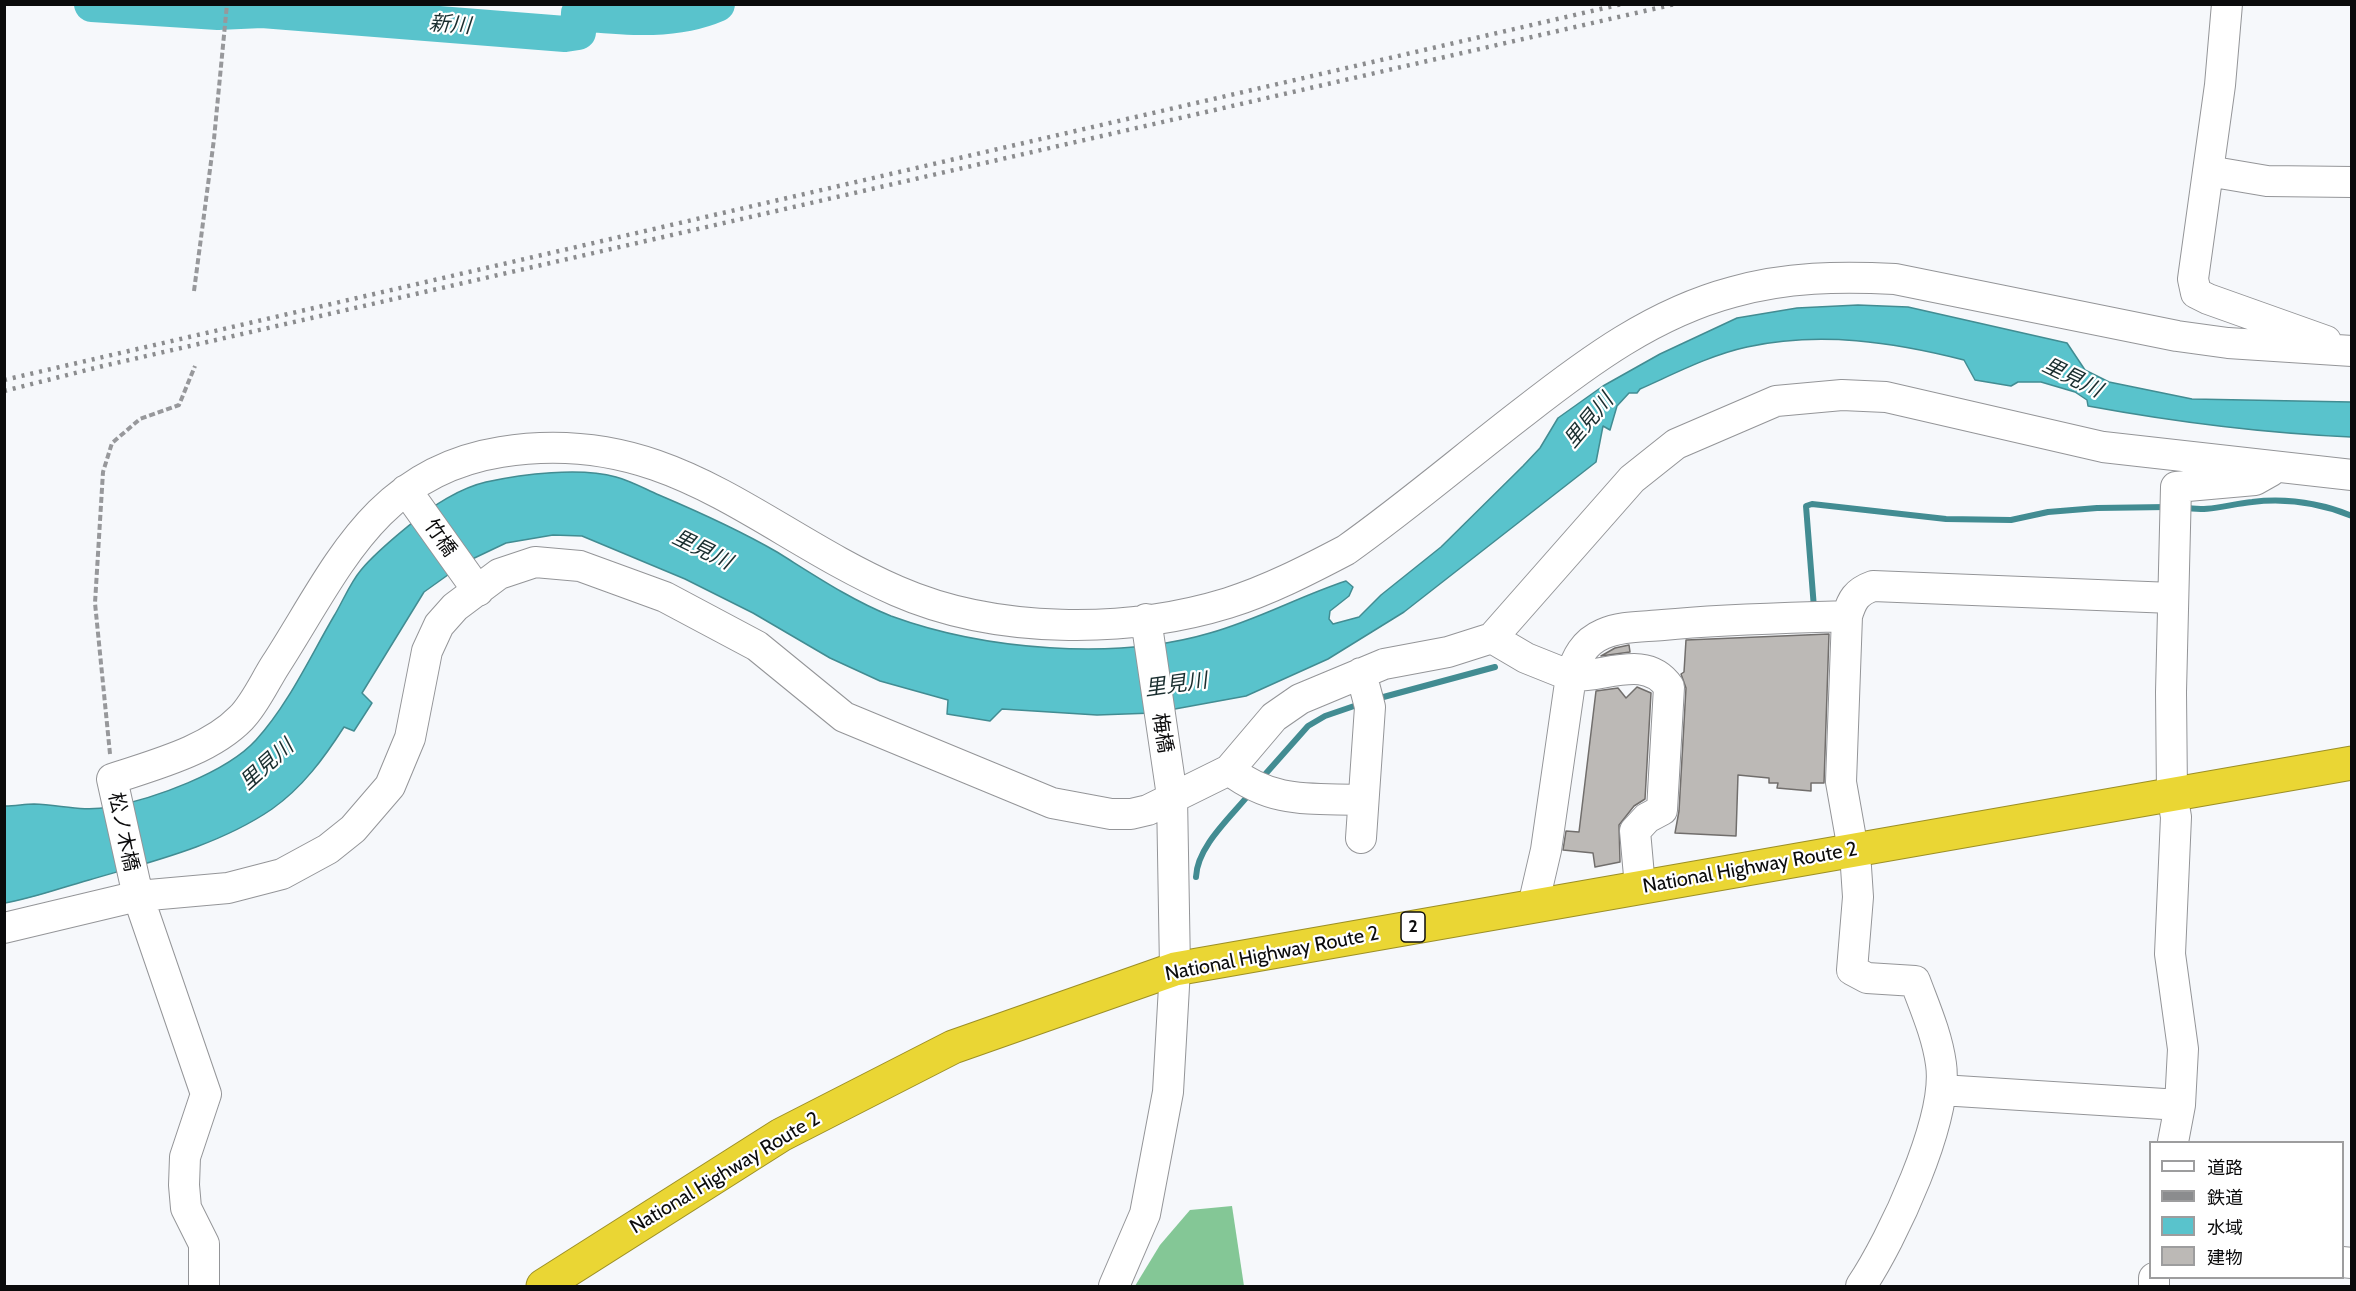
<!DOCTYPE html>
<meta charset="utf-8">
<style>
body{margin:0}
#map{position:relative;width:2356px;height:1291px;overflow:hidden;background:#f6f8fb;font-family:Cabin,"Noto Sans JP",sans-serif}
canvas{display:block}
.frame{position:absolute;inset:0;border:6px solid #0b0b0c;pointer-events:none}
.legend{position:absolute;left:2149px;top:1141px;width:195px;height:138px;box-sizing:border-box;background:#fff;border:2px solid #9d9d9e;margin:0;padding:8px 10px;list-style:none;font-size:18px;color:#0b0b0c}
.legend li{display:flex;align-items:center;gap:12px;height:30px}
.legend b{width:30px;border:2px solid #9d9d9e}
</style>
<div id="map">
<canvas width="2356" height="1291"></canvas>
<div class="frame"></div>
<ul class="legend">
<li><b style="height:8px;background:#fff"></b>道路</li>
<li><b style="height:8px;background:#8b8c8e"></b>鉄道</li>
<li><b style="height:16px;background:#59c3cc"></b>水域</li>
<li><b style="height:16px;background:#bcb9b6"></b>建物</li>
</ul>
</div>
<script>
const ctx = document.querySelector('canvas').getContext('2d');
ctx.lineJoin = 'round';
function fill(path, color) {
  ctx.fillStyle = color;
  ctx.fill(path, 'evenodd');
}
function stroke(path, color, width, dash) {
  ctx.strokeStyle = color;
  ctx.lineWidth = width;
  ctx.lineCap = dash ? 'butt' : 'round';
  ctx.setLineDash(dash || []);
  ctx.stroke(path);
}
function write(font, color, halo, rows, align = 'center') {
  ctx.font = font + ' Cabin,"Noto Sans JP",sans-serif';
  ctx.lineWidth = 4.5;
  ctx.setLineDash([]);
  ctx.textBaseline = 'middle';
  ctx.strokeStyle = halo;
  ctx.fillStyle = color;
  for (const [text, x, y, turn = 0] of rows) {
    ctx.save();
    ctx.translate(x, y);
    ctx.rotate((+turn || 0) * Math.PI / 180);
    ctx.textAlign = isNaN(turn) ? turn : align;
    if (halo) ctx.strokeText(text, 0, 0);
    ctx.fillText(text, 0, 0);
    ctx.restore();
  }
}
fill(new Path2D(`
 M1232,1206L1244,1286H1135L1160,1245L1190,1210Z`), '#84c796');
const water = new Path2D(`
 M1858,305L1908,307L2067,343L2085,370L2109,382L2192,399L2351,402V437C2262,433 2175,422 2088,406L2087,400L2075,392L2041,382H2018L2011,386L1975,380L1964,360C1893,342 1820,331 1747,347C1710,355 1674,374 1640,389L1637,393H1629L1617,406L1610,430L1603,426L1596,462L1404,612L1328,659L1246,696L1153,713L1097,715L1002,709L990,721L947,714L948,700L880,681L830,658L753,613L685,579L582,536L553,535L506,543L466,562L424,592L362,693L372,703L354,731L344,727C324,758 303,787 272,809C218,846 150,862 89,880C60,888 34,898 5,903V806C16,806 24,804 34,804C62,805 82,812 110,807C153,799 226,773 256,740C288,705 310,657 334,616C343,601 350,583 361,570C376,552 395,537 412,523C432,506 460,488 486,482C523,474 580,467 616,477C631,481 645,489 659,495C699,512 739,530 777,552C814,575 851,600 891,616C984,650 1115,661 1210,633C1257,620 1300,596 1346,581L1353,587L1349,596L1330,611L1329,619L1333,624L1359,617L1381,595L1441,547L1523,466L1540,448L1558,418L1603,386L1660,354L1737,318L1797,308Z`);
fill(water, '#59c3cc');
stroke(water, '#428c92', 1.5);
stroke(new Path2D(`
 M2184,507C2207,513 2229,504 2252,502C2286,498 2320,503 2352,516
 M1814,608L1806,506L1812,504L1946,519L2011,520L2048,512L2097,508L2167,507
 M1376,699L1495,667
 M1261,779L1308,726L1325,716L1360,704
 M1196,877C1197,846 1232,816 1251,792`), '#428c92', 6);
stroke(new Path2D(`
 M92,4L218,12L262,10L565,34L578,32L579,13C624,17 673,23 717,4`), '#59c3cc', 36);
const building = new Path2D(`
 M1829,634L1824,783H1811V791L1777,788L1778,783H1769V778L1738,775L1736,836L1675,833L1679,811L1686,688L1681,674L1684,672L1686,640Z
 M1629,645L1630,652L1601,656L1615,648Z
 M1637,687L1651,693L1645,799L1634,806L1619,825L1620,862L1595,867L1593,853L1563,850L1566,831L1579,832L1596,691L1618,688L1626,698Z`);
fill(building, '#bcb9b6');
stroke(building, '#716e6c', 1.5);
const minor = new Path2D(`
 M2227,4L2220,85L2193,279L2196,293L2208,299L2326,341
 M2208,171L2267,181L2352,182
 M406,490L478,591
 M1492,638L1526,658L1571,676C1576,658 1584,642 1603,634C1621,626 1643,627 1663,625C1724,619 1786,618 1847,616
 M1229,770C1274,804 1308,798 1362,800
 M1361,838L1370,707L1361,673
 M1533,906L1546,850L1571,676C1604,678 1646,653 1669,687L1662,810L1647,818L1635,831L1640,887
 M4,928L138,896L228,888L282,874L328,849L353,829L390,786L410,738L427,651L439,625L455,607L499,574L535,562L580,566L665,597L757,646L844,717L1052,803L1111,814H1131L1148,810L1229,770L1274,717L1300,699L1384,664L1448,652L1492,638L1632,479L1676,444L1776,401L1842,395L1886,397L2103,447L2352,475
 M1941,1090L2180,1105
 M2173,1142L2180,1105L2183,1049L2170,954L2176,817L2172,794L2171,692L2176,487L2255,480L2271,471
 M2342,1262L2352,1263
 M204,1286V1244L186,1208L184,1185L185,1157L206,1094L138,896L112,779C153,765 209,751 241,718C255,704 265,681 276,664C337,569 375,472 501,452C669,425 758,530 897,591C995,634 1127,634 1228,603C1269,590 1308,570 1346,550C1408,506 1465,457 1525,411C1589,361 1654,313 1733,292C1786,277 1840,276 1895,279L2177,336L2228,343L2352,351
 M1114,1286L1145,1214L1168,1092L1175,969L1172,796L1146,619
 M1861,1286C1892,1240 1949,1119 1941,1064C1937,1035 1925,1008 1915,981L1867,978L1852,970L1858,897L1856,867L1841,782L1847,616C1852,600 1856,592 1873,586L2172,598
 M2154,1286V1278`);
const highway = new Path2D(`
 M543,1286L781,1135L953,1047L1175,969L2352,763`);
stroke(minor, '#949598', 32);
stroke(highway, '#9c8f26', 35);
stroke(new Path2D(`
 M194,291L214,139L227,4
 M110,754L95,603L103,472L112,443L140,419L179,405L195,366`), '#97989b', 4, [6, 3]);
stroke(minor, '#fff', 30);
stroke(highway, '#ead634', 33);
stroke(new Path2D(`
 M4,380L1622,4
 M4,391L103,366L1675,4`), '#8b8c8e', 4.5, [3, 6]);
for (const [x, y, w] of [
 [1413,927,24]
]) {
  const box = new Path2D();
  box.roundRect(x - w / 2, y - 15, w, 30, 4.5);
  ctx.fillStyle = '#fff';
  ctx.fill(box);
  stroke(box, '#0b0b0c', 1.5);
}
write('bold 18px', '#0b0b0c', null, [
 ["2",1413,927]
]);
write('20px', '#0b0b0c', '#fff', [
 ["竹橋",440,538,55],
 ["梅橋",1162,733,81],
 ["松ノ木橋",123,832,78],
 ["National Highway Route 2",1750,868,-10],
 ["National Highway Route 2",1272,954,-11],
 ["National Highway Route 2",725,1173,-31]
]);
write('italic 21px', '#1a2e2f', '#fff', [
 ["新川",450,25,4],
 ["里見川",2072,378,26],
 ["里見川",1589,421,-50],
 ["里見川",702,550,26],
 ["里見川",1176,685,-8],
 ["里見川",267,765,-42]
]);
</script>
